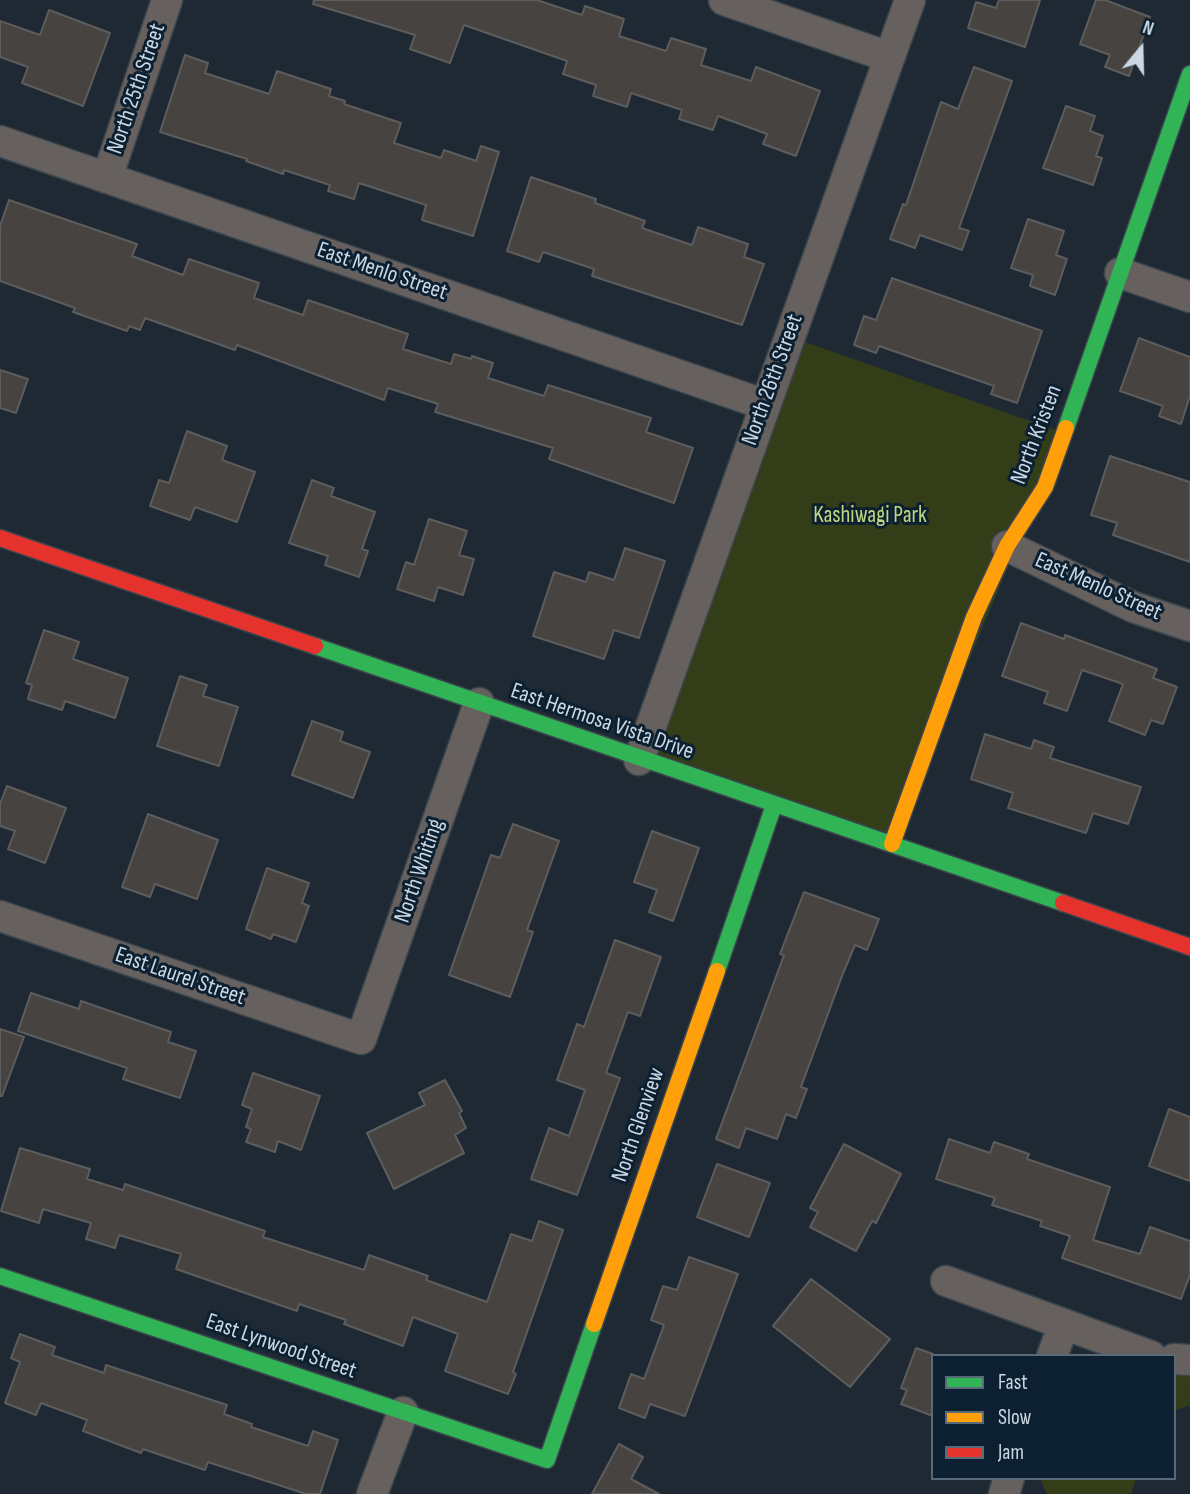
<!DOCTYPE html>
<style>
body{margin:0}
#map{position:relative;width:1190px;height:1494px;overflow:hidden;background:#1e2933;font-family:"Sofia Sans Condensed",sans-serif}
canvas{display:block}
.legend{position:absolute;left:931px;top:1354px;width:245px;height:126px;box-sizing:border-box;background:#0c2031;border:2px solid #586a78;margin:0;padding:9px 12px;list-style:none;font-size:21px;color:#cbd8e3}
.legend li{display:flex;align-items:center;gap:14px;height:35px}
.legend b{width:35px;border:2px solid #586a78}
.north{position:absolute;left:1106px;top:14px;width:70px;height:70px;-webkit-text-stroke:5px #0c2031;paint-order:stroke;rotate:19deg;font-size:19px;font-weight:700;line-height:28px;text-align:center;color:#cbd8e3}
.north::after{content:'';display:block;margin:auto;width:24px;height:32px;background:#cbd8e3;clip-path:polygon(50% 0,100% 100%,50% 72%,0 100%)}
</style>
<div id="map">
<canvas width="1190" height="1494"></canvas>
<ul class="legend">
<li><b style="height:9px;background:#30b455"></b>Fast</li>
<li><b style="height:9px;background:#ff9f0a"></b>Slow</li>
<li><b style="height:9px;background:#e5322d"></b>Jam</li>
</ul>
<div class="north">N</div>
</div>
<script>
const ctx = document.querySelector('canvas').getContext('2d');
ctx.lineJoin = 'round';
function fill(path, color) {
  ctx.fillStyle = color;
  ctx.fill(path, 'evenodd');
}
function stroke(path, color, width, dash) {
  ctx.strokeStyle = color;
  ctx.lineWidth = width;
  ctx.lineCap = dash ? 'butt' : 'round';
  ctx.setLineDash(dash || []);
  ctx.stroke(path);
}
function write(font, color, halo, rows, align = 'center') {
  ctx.font = font + ' "Sofia Sans Condensed",sans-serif';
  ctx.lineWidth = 6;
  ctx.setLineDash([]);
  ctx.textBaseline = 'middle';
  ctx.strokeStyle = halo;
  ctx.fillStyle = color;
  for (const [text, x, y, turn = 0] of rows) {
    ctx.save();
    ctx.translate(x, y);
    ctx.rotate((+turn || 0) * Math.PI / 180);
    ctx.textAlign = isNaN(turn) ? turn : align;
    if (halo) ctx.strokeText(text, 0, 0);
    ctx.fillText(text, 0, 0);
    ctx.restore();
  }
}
fill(new Path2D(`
 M788,336L1064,433L892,844L639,760Z
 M1190,1373V1405L1174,1411V1375Z
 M1136,1478L1131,1494H1047L1040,1479Z`), '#333e18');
const building = new Path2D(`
 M314,0H537L582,15L585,6L624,19L619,36L666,51L671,38L706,49L701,65L751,81L756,67L820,91L796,156L763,144L767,134L718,116L713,130L679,119L682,110L631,93L627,107L593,96L596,85L563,74L567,61L464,25L450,63L410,49L415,35L313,4Z
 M999,0H1040L1025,47L968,28L976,2L996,8Z
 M1096,0H1105L1150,17L1129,76L1105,67L1110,55L1080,44Z
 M49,10L110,33L83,106L22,83L28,67L0,57V21L40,35Z
 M185,55L208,63L205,73L269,94L277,71L331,89L329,96L345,101L344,104L401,123L394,143L441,158L444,150L476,161L481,146L499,152L473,236L422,220L426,205L359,183L354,199L328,191L330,185L284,170L283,174L246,161L247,159L160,132Z
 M974,67L1012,81L959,228L969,231L962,250L920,235L915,248L890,239L903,204L906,205L941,102L958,109Z
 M1066,106L1095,116L1090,131L1103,136L1096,156L1102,158L1093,185L1043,168Z
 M531,177L596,199L595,203L645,221L642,228L692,245L698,227L748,244L744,257L764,264L742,325L592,276L594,269L543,252L539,262L507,251Z
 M9,200L137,244L132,256L183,275L189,259L259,283L254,298L303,315L308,300L408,334L403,349L451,364L454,354L471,359L472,356L493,363L488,378L544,396L548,385L651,418L646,432L693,448L674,503L549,459L553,448L435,412L438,404L388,388L384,400L237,345L235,350L145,318L140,330L129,326L127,331L73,312L75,308L0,281V226Z
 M1028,219L1064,231L1056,255L1067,259L1055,295L1030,286L1033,275L1011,268Z
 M892,278L1042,331L1017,403L991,394L994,386L879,346L876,353L854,345L864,316L876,320Z
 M1139,338L1190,357V396L1181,424L1159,416L1163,406L1120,391Z
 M0,370L28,379L16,413L0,408Z
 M187,431L227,446L222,460L255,472L237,522L195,507L190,520L150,506L159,480L169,483Z
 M1110,456L1190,482V562L1113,535L1117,523L1091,515Z
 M312,480L334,488L331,496L375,512L362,549L368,551L359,577L325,565L328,556L289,543Z
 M429,519L467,531L459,555L474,559L463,595L438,587L434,601L397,589L406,562L414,565Z
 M625,548L665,561L639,638L614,630L604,659L533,636L554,572L586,582L589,572L614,580Z
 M1021,623L1064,639L1065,635L1157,669L1153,678L1177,687L1163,724L1151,720L1145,735L1109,721L1123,684L1082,670L1067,711L1044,703L1048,692L1002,676Z
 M44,630L79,642L73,659L128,678L115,718L65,701L62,710L28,699L32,685L26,683Z
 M180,676L207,685L203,696L238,707L219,766L157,746Z
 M312,721L343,732L340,741L370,752L353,798L292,775Z
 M985,734L1031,749L1034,740L1054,747L1050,758L1141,787L1128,824L1093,813L1086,833L1008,808L1013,793L971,779Z
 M7,786L66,808L45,863L8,849L15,831L0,826V804Z
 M148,814L218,840L197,899L155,884L150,897L122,887Z
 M513,824L559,841L527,930L533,932L510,997L449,975L491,855L500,858Z
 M652,831L699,848L673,921L649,912L657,890L634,882Z
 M267,868L309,883L302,903L309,906L296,942L273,934L271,939L246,929Z
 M804,892L879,919L867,950L855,945L842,976L801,1087L807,1089L796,1118L786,1114L777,1139L746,1128L739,1148L716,1139L784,955L780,954Z
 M615,940L661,957L640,1016L628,1012L606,1073L620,1078L577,1195L531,1179L549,1128L569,1136L585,1090L557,1080L577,1024L584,1027Z
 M31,993L79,1009L81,1001L171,1032L168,1042L196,1051L180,1098L123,1079L127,1068L18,1031Z
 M0,1029L24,1037L2,1096H0Z
 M253,1073L320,1096L301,1150L278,1141L275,1152L246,1142L251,1129L246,1127L252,1109L242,1105Z
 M445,1080L462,1111L459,1113L466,1128L455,1135L464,1153L394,1189L367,1133L425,1105L419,1093Z
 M1169,1109L1190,1117V1181L1149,1166Z
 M949,1139L990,1153L994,1142L1029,1154L1027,1159L1110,1187L1093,1240L1140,1254L1150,1227L1190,1241V1275L1181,1299L1062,1258L1070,1236L1040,1226L1042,1221L992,1205L995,1198L936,1179Z
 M844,1144L901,1174L876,1223L872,1221L856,1251L810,1227L818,1212L810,1208Z
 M20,1148L90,1169L87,1179L123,1190L125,1184L167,1198L265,1231L263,1237L364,1270L369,1255L428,1276L426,1280L487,1302L511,1234L532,1241L539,1221L563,1230L513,1372L516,1374L508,1394L445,1371L458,1334L413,1317L403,1346L344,1324L346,1320L299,1304L297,1311L176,1269L181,1254L119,1235L115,1248L86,1239L91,1223L43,1209L39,1223L1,1211Z
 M717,1164L770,1183L749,1237L697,1217Z
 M689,1257L738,1274L685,1416L650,1404L645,1418L619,1408L631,1374L644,1379L664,1325L651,1320L663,1286L677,1290Z
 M811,1279L890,1339L850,1387L773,1326Z
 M20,1334L55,1347L52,1355L104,1373L106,1365L227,1405L224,1414L252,1424L251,1427L308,1446L313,1431L338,1440L320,1494H306L208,1462L205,1470L143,1449L141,1453L83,1431L87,1420L41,1403L36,1415L5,1403L20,1362L11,1358Z
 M916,1348L933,1354V1416L901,1404L907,1390L901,1388Z
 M619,1444L643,1457L631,1479L659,1494H592Z`);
fill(building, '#474341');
stroke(building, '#5d5d5e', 2);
const street = new Path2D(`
 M724,0L889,57
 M0,141L763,404
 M107,178L167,0
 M1120,273L1190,297
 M1007,546L1133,607L1190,626
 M639,760L910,0
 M0,916L361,1039L479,703
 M946,1281L1151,1356
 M1052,1356L1064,1324
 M1174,1359L1190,1360
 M372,1494L403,1412
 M1004,1494L1009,1478`);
const fast = new Path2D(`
 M1066,428L1190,74
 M315,646L1063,903
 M717,971L774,805
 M0,1276L547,1460L594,1324`);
const slow = new Path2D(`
 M892,844L974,617L1007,546L1045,487L1066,428
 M594,1324L717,971`);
const jam = new Path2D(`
 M0,538L315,646
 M1063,903L1190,947`);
stroke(street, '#3b454d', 33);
stroke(fast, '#3b454d', 19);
stroke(slow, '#3b454d', 19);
stroke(jam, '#3b454d', 19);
stroke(street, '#66605e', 30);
stroke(fast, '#30b455', 16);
stroke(slow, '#ff9f0a', 16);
stroke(jam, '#e5322d', 16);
write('23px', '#cbd8e3', '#0c2031', [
 ["North 25th Street",137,89,-71],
 ["East Menlo Street",382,272,19],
 ["North 26th Street",773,380,-70],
 ["North Kristen",1037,435,-69],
 ["East Menlo Street",1098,587,24],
 ["East Hermosa Vista Drive",602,722,19],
 ["North Whiting",420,871,-71],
 ["East Laurel Street",180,977,19],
 ["North Glenview",639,1125,-71],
 ["East Lynwood Street",281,1347,19]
]);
write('23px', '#bfd87f', '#0c2031', [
 ["Kashiwagi Park",870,516]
]);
</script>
